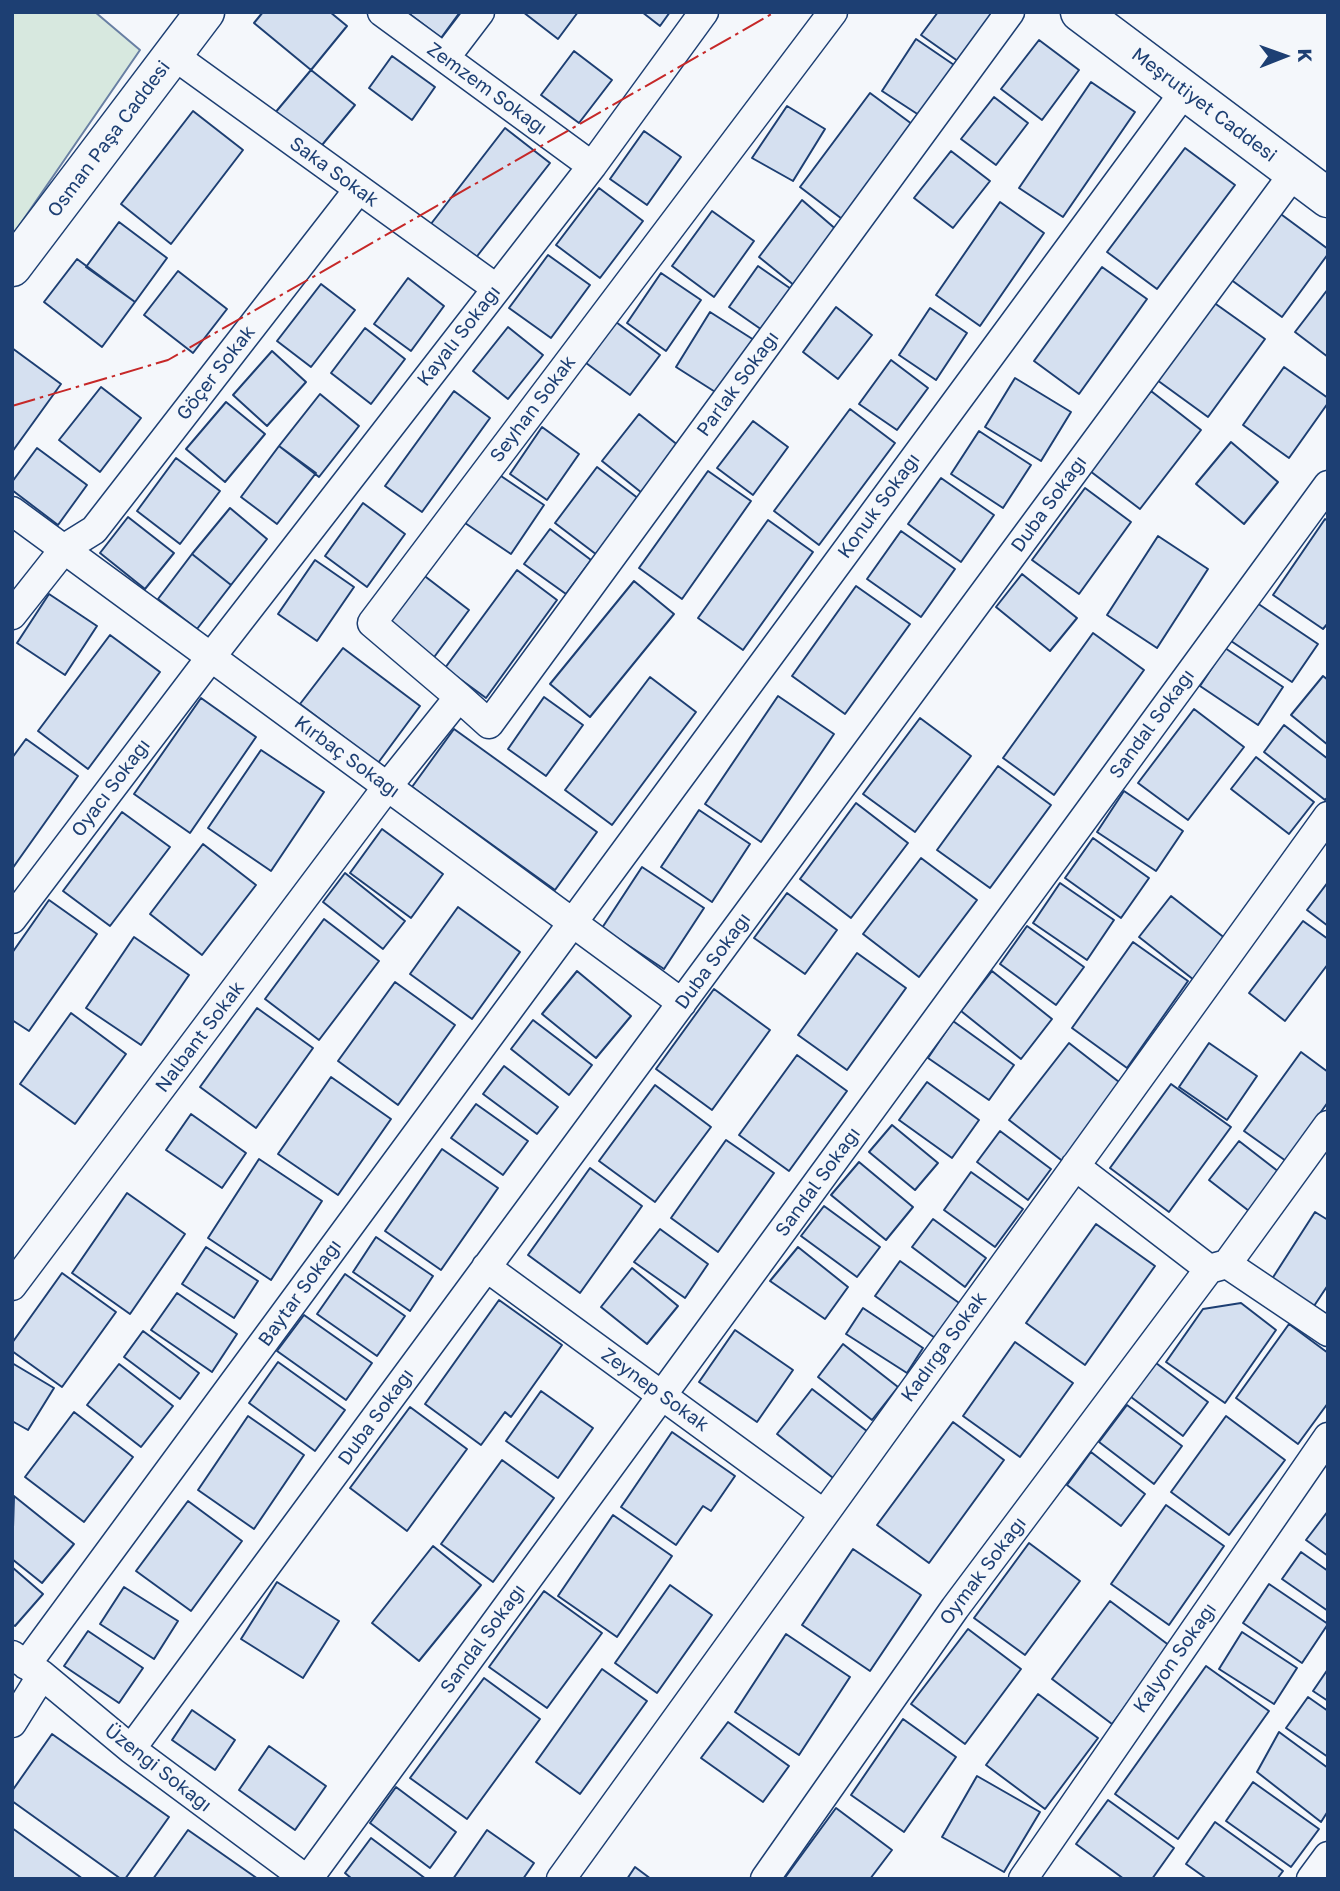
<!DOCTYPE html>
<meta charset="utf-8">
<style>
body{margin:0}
#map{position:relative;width:1340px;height:1891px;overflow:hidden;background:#f4f7fb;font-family:"Golos Text",sans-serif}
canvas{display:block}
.frame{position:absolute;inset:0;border:14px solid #1d3f73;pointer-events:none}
.north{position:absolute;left:1249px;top:21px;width:70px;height:70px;-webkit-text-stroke:5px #f4f7fb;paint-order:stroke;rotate:89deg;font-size:19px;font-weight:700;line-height:28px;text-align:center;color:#1d3f73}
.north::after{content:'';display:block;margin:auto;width:24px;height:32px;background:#1d3f73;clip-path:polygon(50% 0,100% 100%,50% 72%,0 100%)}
</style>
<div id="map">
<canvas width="1340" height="1891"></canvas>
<div class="frame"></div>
<div class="north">K</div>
</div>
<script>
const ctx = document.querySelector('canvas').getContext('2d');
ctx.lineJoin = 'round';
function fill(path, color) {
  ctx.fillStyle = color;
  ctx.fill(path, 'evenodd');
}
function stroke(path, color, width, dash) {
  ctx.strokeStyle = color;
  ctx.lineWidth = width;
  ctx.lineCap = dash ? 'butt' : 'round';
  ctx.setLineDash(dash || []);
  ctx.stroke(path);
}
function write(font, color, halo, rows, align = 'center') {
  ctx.font = font + ' "Golos Text",sans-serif';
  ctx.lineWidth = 5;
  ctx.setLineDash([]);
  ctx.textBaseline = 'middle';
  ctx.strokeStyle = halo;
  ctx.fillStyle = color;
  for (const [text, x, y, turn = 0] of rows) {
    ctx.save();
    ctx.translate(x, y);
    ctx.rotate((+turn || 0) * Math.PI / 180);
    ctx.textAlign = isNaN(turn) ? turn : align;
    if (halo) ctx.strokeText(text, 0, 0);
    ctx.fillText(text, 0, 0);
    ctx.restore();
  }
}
const green = new Path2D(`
 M12,12H95L140,50L12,236Z`);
fill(green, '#d7e8df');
stroke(green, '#687fa3', 2);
const building = new Path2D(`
 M263,12H330L347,26L311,70L254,23Z
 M407,12H460L441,38Z
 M523,12H578L558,39Z
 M642,12H670L660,26Z
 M938,12H993L962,64L921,35Z
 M916,39L957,67L922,117L882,91Z
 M1039,40L1079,70L1042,120L1001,89Z
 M574,51L612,80L579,123L541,95Z
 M392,56L435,87L412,120L369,88Z
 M311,70L355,105L313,156L269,120Z
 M1091,82L1135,112L1063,217L1019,188Z
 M870,93L916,127L846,222L800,187Z
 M994,97L1028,123L996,165L961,139Z
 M787,106L825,129L793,181L752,158Z
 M193,111L243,150L171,244L121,204Z
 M505,128L550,163L471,264L427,229Z
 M644,131L681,157L647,205L610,179Z
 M1185,148L1235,185L1157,289L1107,252Z
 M951,151L990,181L953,228L914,198Z
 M599,188L643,221L600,278L556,245Z
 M802,200L838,231L795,286L759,257Z
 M1000,202L1044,233L980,326L936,295Z
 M712,211L754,241L714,297L672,266Z
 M1278,212L1328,249V254L1282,317L1230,279Z
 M119,222L167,258L135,302L86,267Z
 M548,255L590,285L551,338L509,308Z
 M77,259L135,302L102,347L44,302Z
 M758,266L794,291L765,332L729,307Z
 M1102,267L1147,299L1079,394L1034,361Z
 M178,271L227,309L193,353L144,315Z
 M661,273L701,300L666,351L627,323Z
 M408,278L444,306L411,351L374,324Z
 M321,284L355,310L311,367L277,341Z
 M1328,289V357L1295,332Z
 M1213,302L1265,339L1208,417L1157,380Z
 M836,307L872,335L838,379L803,352Z
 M930,308L967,333L936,380L899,355Z
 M710,312L754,340L720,395L676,367Z
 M616,322L660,355L630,395L586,363Z
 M508,327L543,355L508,399L473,371Z
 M365,328L405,359L371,404L331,373Z
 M12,348L61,384L12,452Z
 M272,351L306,382L267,426L233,395Z
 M891,360L928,388L897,430L859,404Z
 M1284,367L1328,398V403L1289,458L1243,425Z
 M1015,378L1071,412L1041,461L985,427Z
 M101,387L141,418L100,472L59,440Z
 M454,391L490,418L422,512L385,486Z
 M1151,391L1201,430L1140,509L1090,471Z
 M320,394L359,426L319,477L279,446Z
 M226,402L265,434L225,482L186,449Z
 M850,409L895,443L819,545L774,511Z
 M639,414L679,446L642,493L602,461Z
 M753,421L788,447L753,495L717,468Z
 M542,427L579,454L547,500L510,474Z
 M979,431L1031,465L1003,508L951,474Z
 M1231,442L1278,482L1244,524L1196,484Z
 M279,446L316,473L277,524L241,497Z
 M37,448L87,485L58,525L12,490V482Z
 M176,458L220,491L180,544L137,511Z
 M597,467L639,499L597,555L555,523Z
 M708,471L751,501L682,599L639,568Z
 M498,474L544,505L511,554L465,523Z
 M941,478L994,515L961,562L908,524Z
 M1085,488L1131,522L1079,594L1032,560Z
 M363,503L405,534L367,587L325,556Z
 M230,508L267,539L231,585L192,554Z
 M128,517L174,553L145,589L100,553Z
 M1325,519L1328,521V623L1323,629L1273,595Z
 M768,520L813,552L743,650L698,618Z
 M550,529L591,560L566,594L524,564Z
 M901,531L955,569L921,617L867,579Z
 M1158,536L1208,569L1157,648L1107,615Z
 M192,554L231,585L197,629L158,599Z
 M315,560L354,587L317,641L278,614Z
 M517,570L557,600L486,698L445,668Z
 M422,574L469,610L432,660L385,625Z
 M1022,574L1077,618L1050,651L996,607Z
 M634,581L674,614L590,717L550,684Z
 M856,586L910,624L845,714L792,676Z
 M49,594L97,626L65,675L17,643Z
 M1257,603L1318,644L1292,682L1231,641Z
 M1093,633L1144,670L1054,795L1003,758Z
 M110,635L160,672L88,769L38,731Z
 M343,648L420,706L378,763L300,704Z
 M1225,648L1283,687L1258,725L1200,686Z
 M1323,676L1328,680V745L1291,715Z
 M650,677L696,712L612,825L565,790Z
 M778,696L834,734L761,842L705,804Z
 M544,697L583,725L546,776L508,749Z
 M201,698L256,737L190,833L134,794Z
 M1194,709L1244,747L1188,820L1138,783Z
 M920,718L971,756L915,832L863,794Z
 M1284,725L1328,759V797L1325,800L1264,752Z
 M454,729L597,832L555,890L412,787Z
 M26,739L78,776L12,869V758Z
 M261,750L324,792L271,871L208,828Z
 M1256,757L1314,802L1289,834L1231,789Z
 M998,766L1051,805L990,888L937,850Z
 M1124,791L1183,831L1156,871L1097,832Z
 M856,803L908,843L851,918L800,879Z
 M699,810L750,844L712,902L661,867Z
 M122,812L170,847L110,926L63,891Z
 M382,829L443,874L411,918L350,873Z
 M1093,838L1149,878L1121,918L1065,878Z
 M203,844L256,885L202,955L150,914Z
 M921,858L977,900L919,977L863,934Z
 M642,867L704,908L664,969L602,928Z
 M345,873L405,921L383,949L323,902Z
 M1328,882V926L1307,910Z
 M1060,883L1114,920L1087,960L1033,923Z
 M787,893L837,930L805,974L754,938Z
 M1171,896L1226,939L1194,980L1139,937Z
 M49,900L97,934L29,1031L12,1020V953Z
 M458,907L520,952L472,1019L410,974Z
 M324,919L379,961L319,1040L265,999Z
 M1303,921L1328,939V964L1285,1021L1249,993Z
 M1027,926L1084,967L1056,1005L1000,964Z
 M134,937L189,975L141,1045L86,1008Z
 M1133,942L1188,981L1127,1068L1072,1028Z
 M857,953L906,988L847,1070L798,1035Z
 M577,971L631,1016L596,1058L542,1014Z
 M992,971L1052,1019L1021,1059L961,1011Z
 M395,982L455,1025L398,1105L338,1061Z
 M714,989L770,1030L712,1110L656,1069Z
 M257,1008L313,1048L256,1128L200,1087Z
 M71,1013L126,1054L75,1124L20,1084Z
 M533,1020L592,1065L569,1095L511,1049Z
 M953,1021L1014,1065L989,1100L928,1058Z
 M1069,1043L1128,1089L1069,1166L1009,1120Z
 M1209,1043L1257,1076L1227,1120L1179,1087Z
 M1301,1052L1328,1072V1102L1286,1161L1244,1131Z
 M797,1055L847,1091L789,1171L739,1135Z
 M504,1066L558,1107L537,1134L483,1094Z
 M331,1077L391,1119L338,1195L278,1154Z
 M927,1082L979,1120L952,1158L899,1120Z
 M1171,1084L1231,1127L1169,1212L1110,1168Z
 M655,1085L711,1127L655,1202L599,1161Z
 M476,1104L528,1141L503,1175L451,1138Z
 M191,1114L246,1153L222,1188L166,1150Z
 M892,1125L938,1163L915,1190L869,1152Z
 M1000,1131L1051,1169L1028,1200L977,1162Z
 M726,1140L774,1173L718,1252L671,1218Z
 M1239,1141L1279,1172L1249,1211L1209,1180Z
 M442,1149L498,1188L441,1270L385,1231Z
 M259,1159L322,1201L271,1280L208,1238Z
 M859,1162L913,1207L886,1240L831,1195Z
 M590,1168L642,1206L580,1293L528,1255Z
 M971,1172L1023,1209L995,1247L944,1210Z
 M127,1193L185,1234L130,1314L72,1273Z
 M824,1206L880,1247L857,1277L801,1236Z
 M1315,1212L1328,1220V1285L1312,1309L1270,1282Z
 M933,1219L986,1258L965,1287L912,1247Z
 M1096,1224L1155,1266L1085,1365L1026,1323Z
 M660,1229L708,1264L685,1298L634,1262Z
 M376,1237L433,1276L410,1311L353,1272Z
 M206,1247L258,1281L234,1318L182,1284Z
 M798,1247L848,1287L825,1319L770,1281Z
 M900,1261L962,1305L938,1340L875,1296Z
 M632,1268L678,1306L647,1344L601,1307Z
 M62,1273L116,1312L62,1387L12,1351V1343Z
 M345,1274L405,1316L377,1356L317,1314Z
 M177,1293L237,1334L212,1372L151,1330Z
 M499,1300L562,1345L511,1417L505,1412L481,1445L425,1404Z
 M1241,1303L1276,1330L1225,1403L1166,1362L1203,1309Z
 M863,1308L923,1348L907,1373L846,1334Z
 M304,1315L372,1363L346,1400L277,1351Z
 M1289,1324L1328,1353V1403L1298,1444L1236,1398Z
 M735,1330L793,1370L757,1422L699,1382Z
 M143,1331L199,1373L180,1399L124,1357Z
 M1015,1342L1073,1383L1020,1457L963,1416Z
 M843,1344L898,1387L872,1420L818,1377Z
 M1152,1360L1208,1402L1183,1436L1127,1394Z
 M278,1362L345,1410L315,1451L249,1403Z
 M12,1363L54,1388L28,1430L12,1421Z
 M119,1364L173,1406L141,1447L87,1405Z
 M812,1389L872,1435L837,1481L777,1434Z
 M541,1391L593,1428L558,1478L506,1441Z
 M1127,1405L1182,1446L1154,1484L1099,1442Z
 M410,1407L467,1449L407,1531L350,1488Z
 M74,1412L133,1457L84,1522L25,1477Z
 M248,1416L304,1455L254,1529L198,1490Z
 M1226,1416L1285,1460L1229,1535L1171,1492Z
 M953,1422L1004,1460L929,1563L877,1525Z
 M672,1432L735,1476L711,1511L703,1506L676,1545L621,1507Z
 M1091,1452L1145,1494L1121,1526L1067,1485Z
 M502,1460L554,1498L493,1582L441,1544Z
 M14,1496L74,1544L42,1583L12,1559Z
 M188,1501L242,1541L191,1611L136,1571Z
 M1166,1505L1224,1546L1169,1625L1111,1584Z
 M1328,1511V1556L1306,1540Z
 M613,1515L672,1556L617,1637L558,1596Z
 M1029,1543L1080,1581L1025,1655L974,1618Z
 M433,1546L481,1585L419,1661L372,1623Z
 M853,1549L921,1595L870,1671L802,1625Z
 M1301,1552L1328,1571V1611L1282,1579Z
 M12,1567L43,1594L15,1626L12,1624Z
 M277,1582L339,1621L303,1678L241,1639Z
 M1269,1584L1328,1624L1302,1663L1243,1623Z
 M670,1585L712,1615L657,1693L615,1663Z
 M124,1587L178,1621L154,1659L100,1624Z
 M544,1591L602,1633L547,1708L489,1667Z
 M1110,1601L1170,1646L1112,1724L1052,1679Z
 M968,1629L1021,1669L965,1744L911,1704Z
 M88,1631L143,1668L119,1703L64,1666Z
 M1242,1632L1297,1668L1274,1704L1219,1669Z
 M786,1634L850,1677L799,1755L735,1712Z
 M1206,1666L1269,1711L1178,1839L1115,1794Z
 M602,1669L647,1701L580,1794L536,1762Z
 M1328,1669V1701L1313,1691Z
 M484,1678L540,1719L467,1819L410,1778Z
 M1038,1694L1098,1738L1045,1809L986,1765Z
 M1308,1697L1328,1711V1757L1286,1728Z
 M192,1710L235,1740L215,1770L172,1740Z
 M903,1719L956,1757L904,1832L851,1795Z
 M728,1722L789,1766L763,1802L701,1758Z
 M1279,1732L1328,1768V1811L1321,1822L1257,1772Z
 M52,1734L169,1817L125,1879H121L12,1801V1791Z
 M269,1746L326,1786L295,1830L239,1790Z
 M977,1776L1040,1812L1004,1872L942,1837Z
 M1253,1782L1319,1829L1291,1867L1226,1821Z
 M396,1787L456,1832L430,1868L370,1823Z
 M1108,1800L1174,1848L1152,1879H1124L1076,1844Z
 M836,1808L892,1850L870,1879H784Z
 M1215,1822L1283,1871L1277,1879H1207L1186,1864Z
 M12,1828L83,1879H12Z
 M188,1830L258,1879H153Z
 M487,1830L534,1863L523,1879H453Z
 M371,1838L426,1879H352L345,1873Z
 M635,1867L651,1879H627Z`);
fill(building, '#d5e0f0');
stroke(building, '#1d3f73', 2);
const minor = new Path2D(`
 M382,12L592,166
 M173,55L496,288
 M445,58L480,12
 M12,511L682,1003
 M12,615L65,548L94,530L358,190
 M459,697L489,724L1010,12
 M12,919L211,657L592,166L704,12
 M1075,1166L1209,1269L1227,1264L1328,1332
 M1227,1264L1328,1125
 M486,1267L824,1514
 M12,1286L387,787L459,697L372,623L833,12
 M12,1655L42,1675L131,1749L306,1879
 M26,1665L1185,91
 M12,1723L42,1675
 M131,1749L1294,173
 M308,1879L1328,485
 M561,1879L1328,816
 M765,1879L955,1608L1209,1269
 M1023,1879L1328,1437
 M1311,1879L1328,1856`);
const secondary = new Path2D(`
 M1080,12L1328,198
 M12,267L205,12`);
stroke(minor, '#1d3f73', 31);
stroke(secondary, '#1d3f73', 41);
stroke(minor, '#f4f7fb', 28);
stroke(secondary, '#f4f7fb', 38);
stroke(new Path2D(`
 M12,406L168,360L775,12`), '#c62828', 2, [24, 5, 3.5, 5]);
write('19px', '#1d3f73', '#f4f7fb', [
 ["Zemzem Sokağı",487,89,36],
 ["Meşrutiyet Caddesi",1204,105,37],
 ["Osman Paşa Caddesi",109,139,-53],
 ["Saka Sokak",334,172,36],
 ["Kayalı Sokağı",459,336,-52],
 ["Göçer Sokak",216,373,-52],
 ["Parlak Sokağı",738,384,-54],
 ["Seyhan Sokak",533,409,-53],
 ["Duba Sokağı",1049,504,-54],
 ["Konuk Sokağı",879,506,-54],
 ["Sandal Sokağı",1152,724,-54],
 ["Kırbaç Sokağı",347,757,36],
 ["Oyacı Sokağı",111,788,-53],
 ["Duba Sokağı",713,961,-54],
 ["Nalbant Sokak",200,1037,-53],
 ["Sandal Sokağı",818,1182,-54],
 ["Baytar Sokağı",300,1293,-54],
 ["Kadırga Sokak",944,1347,-54],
 ["Zeynep Sokak",655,1390,36],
 ["Duba Sokağı",376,1417,-54],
 ["Oymak Sokağı",983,1571,-53],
 ["Sandal Sokağı",483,1639,-54],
 ["Kalyon Sokağı",1175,1658,-55],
 ["Üzengi Sokağı",158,1768,38]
]);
</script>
